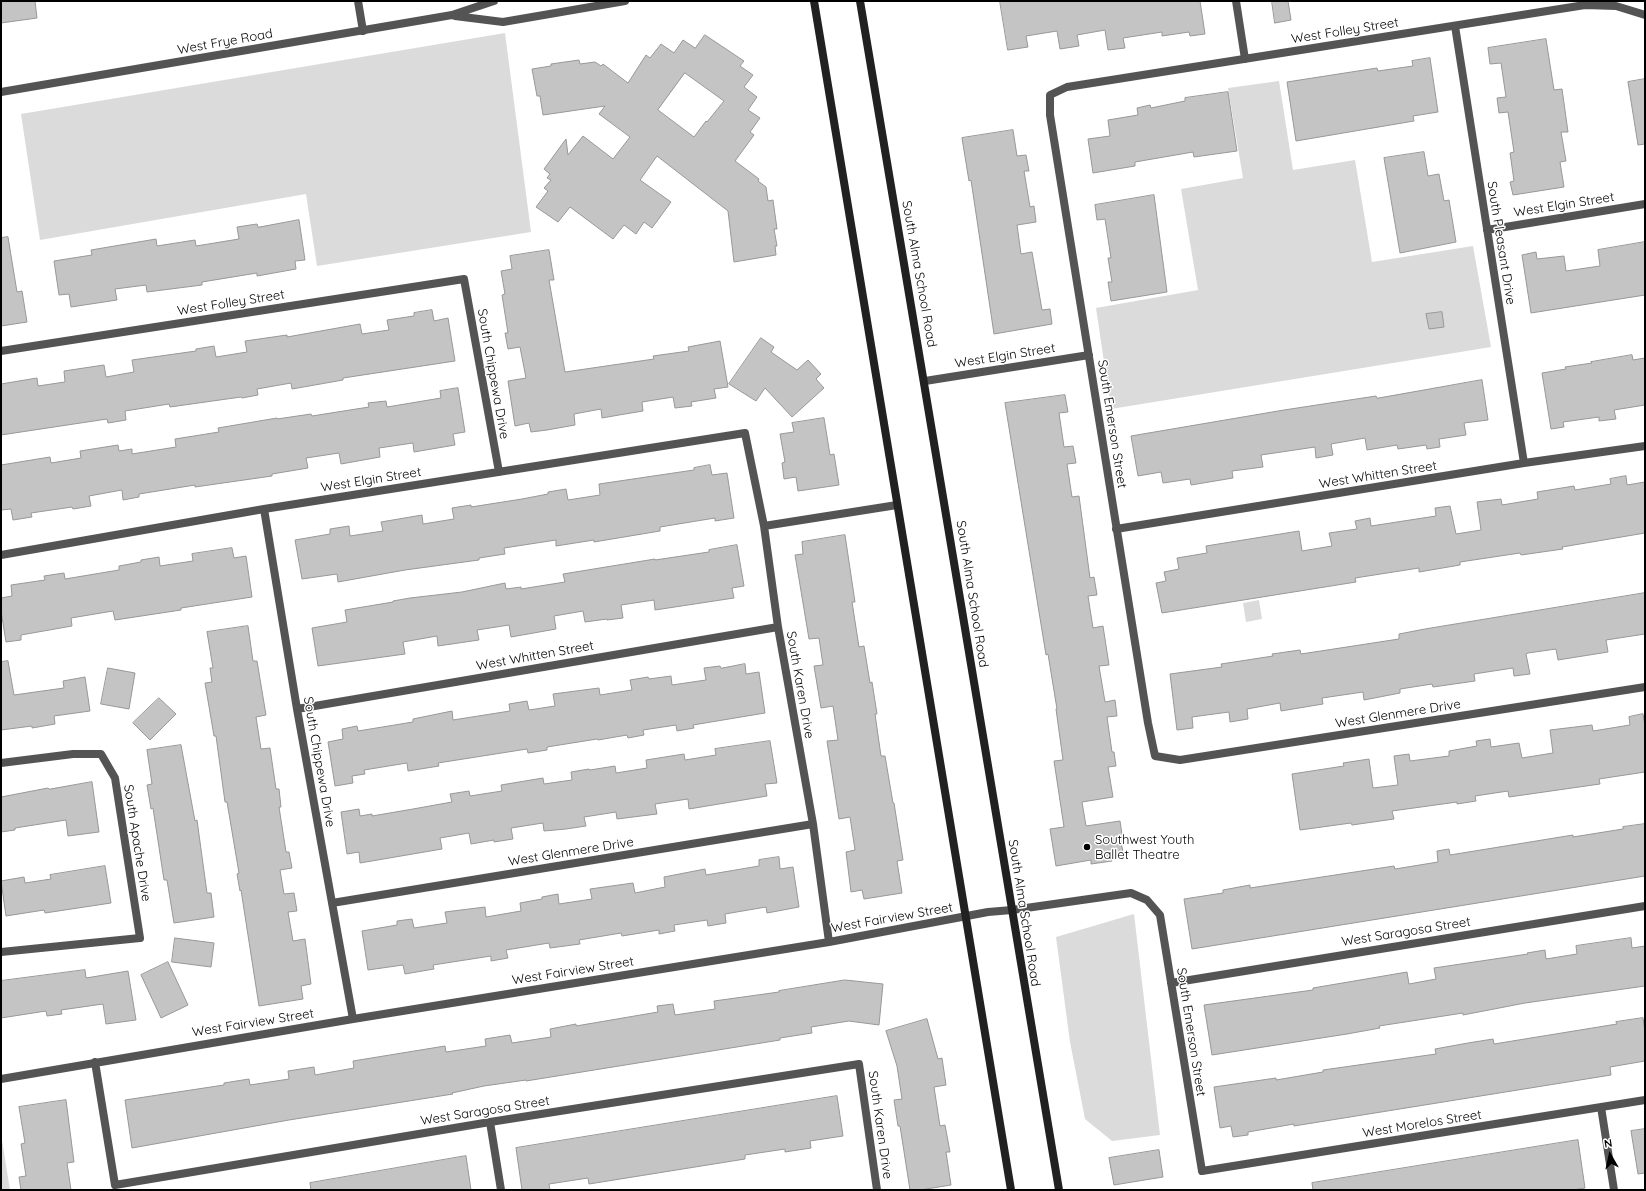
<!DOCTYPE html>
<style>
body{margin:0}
#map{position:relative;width:1646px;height:1191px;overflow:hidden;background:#fff;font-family:Quicksand,sans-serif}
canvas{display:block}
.frame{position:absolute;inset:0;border:2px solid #000;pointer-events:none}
.north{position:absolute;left:1590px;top:1135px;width:40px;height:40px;-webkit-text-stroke:3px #fff;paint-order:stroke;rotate:351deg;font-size:11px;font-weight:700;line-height:16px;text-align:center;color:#000}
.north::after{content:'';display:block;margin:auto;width:14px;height:18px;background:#000;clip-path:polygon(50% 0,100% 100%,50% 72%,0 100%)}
</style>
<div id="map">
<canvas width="1646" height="1191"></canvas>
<div class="frame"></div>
<div class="north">N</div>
</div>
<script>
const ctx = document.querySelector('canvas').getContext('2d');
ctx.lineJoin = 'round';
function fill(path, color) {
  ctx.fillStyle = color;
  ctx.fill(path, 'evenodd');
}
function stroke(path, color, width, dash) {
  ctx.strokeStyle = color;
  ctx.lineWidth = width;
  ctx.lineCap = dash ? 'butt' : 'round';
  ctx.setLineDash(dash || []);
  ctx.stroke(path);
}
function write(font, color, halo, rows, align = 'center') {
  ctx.font = font + ' Quicksand,sans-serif';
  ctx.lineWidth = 3;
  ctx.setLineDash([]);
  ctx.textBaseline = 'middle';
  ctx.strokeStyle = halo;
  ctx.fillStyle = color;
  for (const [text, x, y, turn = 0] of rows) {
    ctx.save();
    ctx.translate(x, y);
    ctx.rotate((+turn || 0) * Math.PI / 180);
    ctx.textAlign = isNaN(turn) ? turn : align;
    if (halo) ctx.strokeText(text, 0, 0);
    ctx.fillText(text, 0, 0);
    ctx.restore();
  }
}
fill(new Path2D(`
 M505,33L531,232L317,266L306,194L40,240L21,114Z
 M1279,81L1293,170L1355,160L1372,262L1473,246L1491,347L1111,409L1096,308L1198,290L1181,189L1243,178L1228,88Z
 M1259,600L1262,619L1246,622L1243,603Z
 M1134,914L1160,1135L1112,1141L1085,1119L1070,1042L1056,937Z
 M1,1134L10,1190H1Z`), '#dbdbdb');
const building = new Path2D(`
 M1,1H35L37,18L1,23Z
 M1000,1H1200L1205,34L1190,36L1189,32L1162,36V32L1123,38L1125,48L1108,50L1105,30L1077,35L1079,46L1060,49L1057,31L1026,36L1028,47L1008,50Z
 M1272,1H1288L1291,20L1275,23Z
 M705,35L744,61L740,66L753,75L744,87L757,97L748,110L760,118L750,132L754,135L735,161L759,179L758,181L766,187L768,201L773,200L777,229H774L777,246H775L776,255L734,262L728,211L657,156L640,180L671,202L652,228L644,222L636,234L624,225L613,239L570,207L558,222L536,207L548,191L544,188L551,180L547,178L550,174L544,169L566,139L568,155L583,136L613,159L630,137L599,114L605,106L543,115L540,96H537L532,69L551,66V64L579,60L580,64L595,62L601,66L603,64L628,83L646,55L650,58L661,44L674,53L683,40L695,48ZM685,73L724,101L707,122L706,121L694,137L658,110Z
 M1546,39L1554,90L1562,89L1568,132H1561L1566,161L1560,162L1564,187L1513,195L1510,182L1514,181L1510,153L1514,152L1508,112L1499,113L1497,98L1506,97L1501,63L1490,64L1488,48Z
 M1430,58L1438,112L1413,116L1414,121L1296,141L1287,82L1377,68L1378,71L1413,66L1412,61Z
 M1645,79V144L1638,145L1628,82Z
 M1228,92L1237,151L1194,157L1193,152L1135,162V166L1093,173L1088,139L1110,136L1108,120L1138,115L1137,108L1150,105L1151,108L1185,101V98Z
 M1013,130L1017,156L1026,155L1029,171H1024L1030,207L1034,206L1036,222L1017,225L1021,254L1032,252L1042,310L1050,309L1052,324L994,334L971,180L969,181L962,138Z
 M1424,152L1428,176L1439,174L1444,201L1449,200L1456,242L1400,253L1384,158Z
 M1154,195L1167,292L1111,301L1108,282H1112L1108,258H1111L1105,219L1097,220L1095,205Z
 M299,220L305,260L295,261L296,269L257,276V273L202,282V285L147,292L146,285L115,289L117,300L71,307L69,294L59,295L54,261L92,255L91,250L156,239L157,246L195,240L196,246L239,239L237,227L257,224L258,227Z
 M8,237L17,292L22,291L27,322L1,326V238Z
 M1645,242V295L1531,313L1522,255L1536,252L1537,259L1564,256L1566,271L1600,266L1598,250Z
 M549,250L554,280H549L565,372L654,359L653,356L689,351L688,347L720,341L728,387L714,389L716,398L691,402L692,406L675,408L673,397L642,402L643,411L619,415L602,418L601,409L574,414L575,425L547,430L531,432L529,423L515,426L508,381L526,378L520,347L508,349L505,333H508L502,295L505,294L501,271L512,269L510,256Z
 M432,310L434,321L448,318L455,361L343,378V380L292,389L291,383L257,389L258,395L242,398L241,397L170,407L169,404L125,411L126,420L108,423L107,419L1,435V384L37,378L38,386L65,382L64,371L104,365L106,377L134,372L132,360L196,351V349L214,346L216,357L247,352L245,341L287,335V337L360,324L362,334L389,330L387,320L414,316V313Z
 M1442,312L1444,327L1429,329L1426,314Z
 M761,338L774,347L771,352L797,370L808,360L821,374L816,379L824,388L792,417L765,388L756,401L729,384Z
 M1632,355L1633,360L1645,358V405L1614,410L1616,419L1599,421V417L1563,422L1564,427L1551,429L1542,373L1566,369L1565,367L1592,363L1591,362Z
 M1482,380L1488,420L1464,423L1466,435L1439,439L1440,447L1427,449L1426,445L1398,449L1397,445L1367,450L1365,438L1331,444L1333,455L1316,458L1315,447L1261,455L1263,467L1232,471L1233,478L1191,485L1190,479L1163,483L1161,472L1138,476L1131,436L1284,410L1376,396L1377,398Z
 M458,388L465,432L453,434L455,445L414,452L413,443L379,448L380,457L341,464L339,453L306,458L308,468L272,474V476L195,487V485L139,494V497L123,500L122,490L89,496L91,506L73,509L72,507L31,513L32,517L13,520L11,509L1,510V465L50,457L51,463L81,458L80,451L118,445L119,451L132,449V454L176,447L175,439L219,432L218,428L277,418V419L311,414L312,416L369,407L368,403L386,401L387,407L441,398L440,391Z
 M1065,395L1068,412L1059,413L1064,447L1073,446L1076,463L1067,464L1072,497L1079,496L1090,578L1094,577L1097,595L1088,596L1093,628L1103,626L1109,665L1099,666L1105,702L1115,700L1117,716L1107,717L1112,752H1114L1116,766L1108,767L1113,797L1082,802L1086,826L1120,821L1123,841L1121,842L1123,852L1111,854L1112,861L1091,864V860L1056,866L1050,829L1064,827L1054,761L1063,760L1056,709H1057L1048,654L1046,655L1005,403Z
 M824,418L830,455L834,454L839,485L798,491L796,477L784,479L782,463L785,462L780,434L794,432L792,423Z
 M710,465L712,475L727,473L734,518L715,521V518L660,527V531L594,542V540L556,546V540L504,548L505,554L479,558V560L405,570L338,582L337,574L302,579L295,540L330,534V529L349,526L350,536L383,531L381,522L422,515L423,524L454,519L452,508L471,505V507L522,499L548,494V492L566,489L568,500L600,495L599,484L694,470V468Z
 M1626,476L1627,485L1645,482V533L1562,547L1563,549L1521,555L1520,553L1460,562V565L1419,572V568L1355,578L1356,582L1162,613L1156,583L1166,581L1164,572L1179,569L1177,558L1207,553L1206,546L1299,531L1302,551L1332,546L1329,533L1357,529L1355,521L1370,518L1371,526L1436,516L1435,508L1450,506L1456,534L1481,530L1477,502L1501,499L1502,505L1538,499L1537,492L1574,486L1575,490L1611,484L1610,479Z
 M845,535L855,602H852L859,647L864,646L870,683L872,682L877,714H875L881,756H885L893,803H894L903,860L897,861L902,893L864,899L862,890L851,892L846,852L855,850L850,817L839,819L827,741L838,740L833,706L821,708L814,666L823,665L819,638L809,639L795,555L803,554L802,542Z
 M737,545L744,586L732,588L734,598L655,610L654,600L621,605L623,618L607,620V619L585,622L583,611L554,616L556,629L511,637L509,625L477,630L479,640L438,646L437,636L403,642L405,654L318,666L312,628L347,622L345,610L393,602V601L410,598L462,592L505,583L506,589L521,587V589L565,582L563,574L655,559V560L709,552V550Z
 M232,548L234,558L246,556L252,597L181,608V610L115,620L113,611L71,618L72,626L21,635V640L6,642L1,611V598L12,596L11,585L45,580L44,576L64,573L65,579L119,570V566L141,562V560L159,557L160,566L193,561L192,554Z
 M1645,593V634L1606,640L1608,652L1558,660L1556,649L1528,653L1526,654L1530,674L1514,676L1513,668L1474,674L1475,681L1433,687L1432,684L1400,689V693L1364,700L1363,692L1322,698L1323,704L1281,711L1280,703L1247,709L1248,719L1230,722L1229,712L1192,717L1193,728L1177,730L1170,674L1222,667L1221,664L1273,656L1272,654L1300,650L1301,654L1399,639V634L1425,629Z
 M248,626L253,661H257L266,715L256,717L261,749L270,748L276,789H279L281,807H279L286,852H289L292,868L280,870L284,894L294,893L297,911L288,912L293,941L305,939L311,984L301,986L303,999L259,1006L241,890L240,891L237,874L239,873L227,802H225L216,736H214L205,683L212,682L210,668H213L207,632Z
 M8,661L14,695L64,688L63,681L85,677L90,711L54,716L55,724L32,728V726L1,730V662Z
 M745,664L746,674L759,672L765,713L693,725L694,728L677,731L676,725L643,730L644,735L628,738L627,735L598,740L597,739L547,747V750L528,753L527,749L438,763L439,766L408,771L407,763L364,770L365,774L352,776L353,783L335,786L328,742L343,739L342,729L357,726L358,731L413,722V719L452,711L453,720L510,711L509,704L527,701L529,710L555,706L553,694L599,688L600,695L632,690L630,680L648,677L649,679L671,676L672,685L706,680L704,668L720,666L721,668Z
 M108,668L135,673L129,709L101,704Z
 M159,698L176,714L150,740L133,723Z
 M1643,714L1645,726V772L1599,779L1600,784L1509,797L1508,791L1475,796L1476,801L1457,804V802L1392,811L1394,819L1352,825L1351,823L1300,830L1292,774L1344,766L1343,763L1369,759L1373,788L1398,785L1394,756L1409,754L1410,761L1449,756V751L1477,746L1476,741L1490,739L1491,747L1519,743L1522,758L1553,753L1550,730L1592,725L1593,731L1630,725L1629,717Z
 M770,741L777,783L765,784L767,796L689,809L688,799L655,804L657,814L617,819L616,812L584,817L586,826L566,829L544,831L543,823L511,828L513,839L494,842V840L471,844L469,833L440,838L442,849L360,863L359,852L347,854L341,812L359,809L360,816L372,814V816L413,809L452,802L450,794L469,791L470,796L502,791L501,785L543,778L544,784L572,780L571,772L589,769L590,770L615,766L616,773L647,768L646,760L684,754L685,760L716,755L715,749Z
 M181,745L195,821L197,820L207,893H211L214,917L174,923L167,880H164L153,808L151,809L147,785L152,784L147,750Z
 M92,782L99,832L68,836L66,820L15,828V830L1,832V797L48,788L49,789Z
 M1645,824V876L1192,949L1184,899L1223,893V890L1250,885V888L1394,866L1395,869L1438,862L1437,851L1449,849L1450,855L1573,835V837L1623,829V827Z
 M779,857L780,869L793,867L799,907L767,913L766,907L725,914L726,923L708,926L707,920L674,925L675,931L659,934V930L622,936L621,933L579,940L580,944L550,948L549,943L506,950L508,958L491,961V956L433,965L434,969L405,974L403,965L368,970L362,931L397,925V921L412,919L414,928L447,923L445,912L485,907L486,917L521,911L520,903L542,899V897L558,894L559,904L592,899L590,889L633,883L635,893L665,887L664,877L705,869L706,875L759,866V860Z
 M105,866L111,903L45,913L44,910L6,916L1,881L24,877L25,883L51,879L50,875Z
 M175,938L214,943L211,967L172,962Z
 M1631,938L1632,948L1645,946V986L1525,1003L1463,1015V1013L1379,1026L1380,1028L1347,1034L1212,1055L1204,1005L1313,990V988L1407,972L1409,984L1436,979L1434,968L1528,954L1527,953L1545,950L1546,959L1577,954L1576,946Z
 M168,962L188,1005L161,1018L141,975Z
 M85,970L86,978L128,971L136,1020L106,1024L103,1004L61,1010L62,1014L47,1016L46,1011L1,1018V981Z
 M845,980L883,984L879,1025L849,1021L811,1027L812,1033L780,1038V1040L526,1081V1080L484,1086L452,1093L453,1094L289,1120L132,1148L125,1100L224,1085V1083L249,1079L250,1085L289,1079L288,1071L314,1067L315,1075L354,1068L353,1061L445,1046L446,1052L486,1046L485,1039L510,1035L512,1043L551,1037L550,1029L576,1024V1026L658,1012L657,1006L673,1004L675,1015L715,1009L714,1001L779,992V991Z
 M1643,1018L1645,1032V1061L1610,1067L1611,1075L1294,1126V1124L1248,1132V1135L1233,1137L1231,1126L1220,1128L1214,1087L1276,1078V1080L1323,1072V1070L1436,1054L1435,1049L1468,1043L1493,1039L1494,1044L1617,1024L1616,1022Z
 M927,1019L938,1059L942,1058L946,1085L934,1087L940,1126L945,1125L950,1152H946L951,1185L920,1190H910L900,1126H898L894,1100L902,1099L897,1066L886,1031Z
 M837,1096L843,1136L810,1141L811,1148L785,1152V1149L745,1155V1159L589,1184L588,1178L549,1184L550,1190H522L516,1148Z
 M66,1100L74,1162L67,1163L71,1190H21L19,1177L26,1176L21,1144L25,1143L19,1107Z
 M1645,1129V1173L1638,1174L1631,1131Z
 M1578,1140L1585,1188L1573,1190H1313L1312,1183Z
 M1159,1150L1163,1177L1114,1185L1109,1158Z
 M466,1156L471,1190H311L310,1183Z`);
fill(building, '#c4c4c4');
stroke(building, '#989898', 1);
stroke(new Path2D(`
 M358,1L363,31
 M1236,1L1245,59
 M1645,15L1616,6L1585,5L1067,87L1050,95V115L1148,723L1155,756L1180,760L1645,687
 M1455,26L1524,463
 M1487,230L1645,204
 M1,351L464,279L499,472
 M925,381L1089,355
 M264,509L297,709L353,1019
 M764,526L897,505
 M1116,529L1524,463L1645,446
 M1,555L264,509L745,433L764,526L778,627L813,824L829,942
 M297,709L778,627
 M1,763L73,754H101L115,778L140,938L1,952
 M332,903L813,824
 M1171,983L1645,906
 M95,1062L115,1185L490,1122L859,1064L877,1190
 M1,1079L353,1019L829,942L988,912L1012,910L1131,893L1147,900L1160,915L1202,1171L1645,1100
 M1601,1107L1614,1190
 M490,1122L501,1190`), '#545454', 8);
stroke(new Path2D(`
 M455,16L503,22L625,1
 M1,92L452,15L494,1`), '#545454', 8);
stroke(new Path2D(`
 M814,1L1011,1190
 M860,1L1059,1190`), '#212121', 8);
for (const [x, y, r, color] of [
 [1087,847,4,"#000"]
]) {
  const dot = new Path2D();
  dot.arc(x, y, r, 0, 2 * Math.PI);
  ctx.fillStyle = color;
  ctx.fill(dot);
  stroke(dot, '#fff', 1.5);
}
write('13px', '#000', '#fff', [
 ["West Folley Street",1345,31,-9],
 ["West Frye Road",225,42,-10],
 ["West Elgin Street",1564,205,-9],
 ["South Pleasant Drive",1501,243,81],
 ["South Alma School Road",919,274,80],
 ["West Folley Street",231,303,-9],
 ["West Elgin Street",1005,356,-9],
 ["South Chippewa Drive",493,374,80],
 ["South Emerson Street",1112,424,81],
 ["West Whitten Street",1378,475,-9],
 ["West Elgin Street",371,480,-9],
 ["South Alma School Road",972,594,81],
 ["West Whitten Street",535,656,-10],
 ["South Karen Drive",800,685,80],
 ["West Glenmere Drive",1398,714,-9],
 ["South Chippewa Drive",319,762,80],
 ["South Apache Drive",137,843,81],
 ["West Glenmere Drive",571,852,-9],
 ["South Alma School Road",1024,913,81],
 ["West Fairview Street",892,918,-10],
 ["West Saragosa Street",1406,932,-9],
 ["West Fairview Street",573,971,-9],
 ["West Fairview Street",253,1023,-9],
 ["South Emerson Street",1191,1032,81],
 ["West Saragosa Street",485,1111,-9],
 ["West Morelos Street",1422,1124,-9],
 ["South Karen Drive",880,1125,82]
]);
write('13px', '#000', '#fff', [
 ["Southwest Youth",1095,840],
 ["Ballet Theatre",1095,855]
], 'left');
</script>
